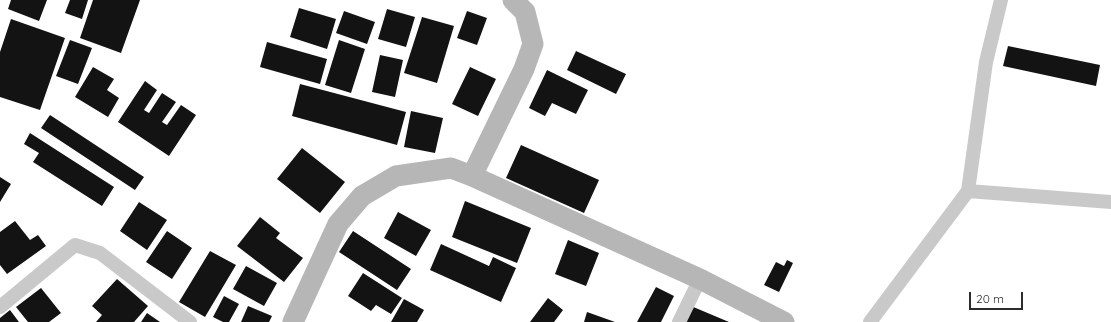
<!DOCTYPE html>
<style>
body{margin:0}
#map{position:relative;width:1111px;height:322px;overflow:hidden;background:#fff;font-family:Quicksand,sans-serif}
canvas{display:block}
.scale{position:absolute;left:969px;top:292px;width:54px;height:18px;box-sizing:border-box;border:2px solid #2c2c2c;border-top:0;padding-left:5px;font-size:12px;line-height:14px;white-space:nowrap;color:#2c2c2c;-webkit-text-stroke:3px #fff;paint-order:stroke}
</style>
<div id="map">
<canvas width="1111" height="322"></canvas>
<div class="scale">20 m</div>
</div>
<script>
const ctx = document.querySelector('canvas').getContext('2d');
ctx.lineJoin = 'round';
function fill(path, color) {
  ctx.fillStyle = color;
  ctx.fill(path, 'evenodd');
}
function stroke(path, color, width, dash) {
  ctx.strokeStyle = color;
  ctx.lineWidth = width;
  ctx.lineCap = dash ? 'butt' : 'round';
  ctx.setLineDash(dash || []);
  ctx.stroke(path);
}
fill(new Path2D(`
 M11,0H47L39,21L8,9Z
 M70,0H88L82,19L65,13Z
 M93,0H140L121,53L80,38Z
 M299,8L336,19L327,49L290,37Z
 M387,9L415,17L406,47L378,39Z
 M344,11L375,22L367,44L336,33Z
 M467,11L487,18L477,45L457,38Z
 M422,17L454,26L437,83L404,73Z
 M11,19L65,38L40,110L0,97V52Z
 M70,40L92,48L78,84L56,76Z
 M339,40L365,49L351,93L325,85Z
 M267,42L327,59L320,84L260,67Z
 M1008,46L1100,65L1096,86L1003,66Z
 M576,51L626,74L616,94L567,70Z
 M380,55L403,60L395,97L372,92Z
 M93,67L114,79L107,90L119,98L108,117L75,97Z
 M470,67L496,79L478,116L452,104Z
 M547,70L588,90L576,114L552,103L545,116L529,108Z
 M145,81L157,90L144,110L149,113L162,93L176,102L162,122L167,125L181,105L196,115L169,156L118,122Z
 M300,84L406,112L397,145L292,116Z
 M411,111L443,118L435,153L404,147Z
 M50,115L144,177L135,190L41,128Z
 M30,133L114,187L102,206L33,162L39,153L24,144Z
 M521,145L599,180L584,213L506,178Z
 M302,148L345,182L320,213L277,179Z
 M0,177L11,184L0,202Z
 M465,201L531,228L517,263L452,237Z
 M139,202L167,220L147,250L120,231Z
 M398,212L431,230L416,256L384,238Z
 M260,217L280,233L276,238L303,258L284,282L237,246Z
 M15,221L30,240L38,235L46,246L7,274L0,265V232Z
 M167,231L192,248L172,279L146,262Z
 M353,231L411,269L397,290L339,252Z
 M568,240L599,253L586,286L555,274Z
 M441,244L489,266L493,257L516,268L501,302L430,270Z
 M210,251L236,265L205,317L179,302Z
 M787,260L793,263L779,292L764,285L776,262L784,266Z
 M246,266L277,283L264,306L233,289Z
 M363,273L402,298L391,314L376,305L371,311L348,296Z
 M117,279L148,306L134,322H96L102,315L92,306Z
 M656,287L674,296L661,322H637Z
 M41,288L61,313L49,322H28L16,307Z
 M224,296L239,304L229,322H223L213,317Z
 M548,298L563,310L554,322H530Z
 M404,299L424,310L417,322H391Z
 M248,306L272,316L269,322H241Z
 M691,306L729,322H685Z
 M10,310L19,322H0V318Z
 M587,312L615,322H584Z
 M147,313L160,322H141Z`), '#131313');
stroke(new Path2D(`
 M968,191L1111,202
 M0,307L75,245L100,253L190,322
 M679,322L700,279
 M870,322L968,191L986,62L1001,0`), '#c9c9c9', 14);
stroke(new Path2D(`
 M472,176L524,69L533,44L525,12L513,0
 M293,322L338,224L362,196L396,176L451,168L472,176L700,279L784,322`), '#b6b6b6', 21);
</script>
